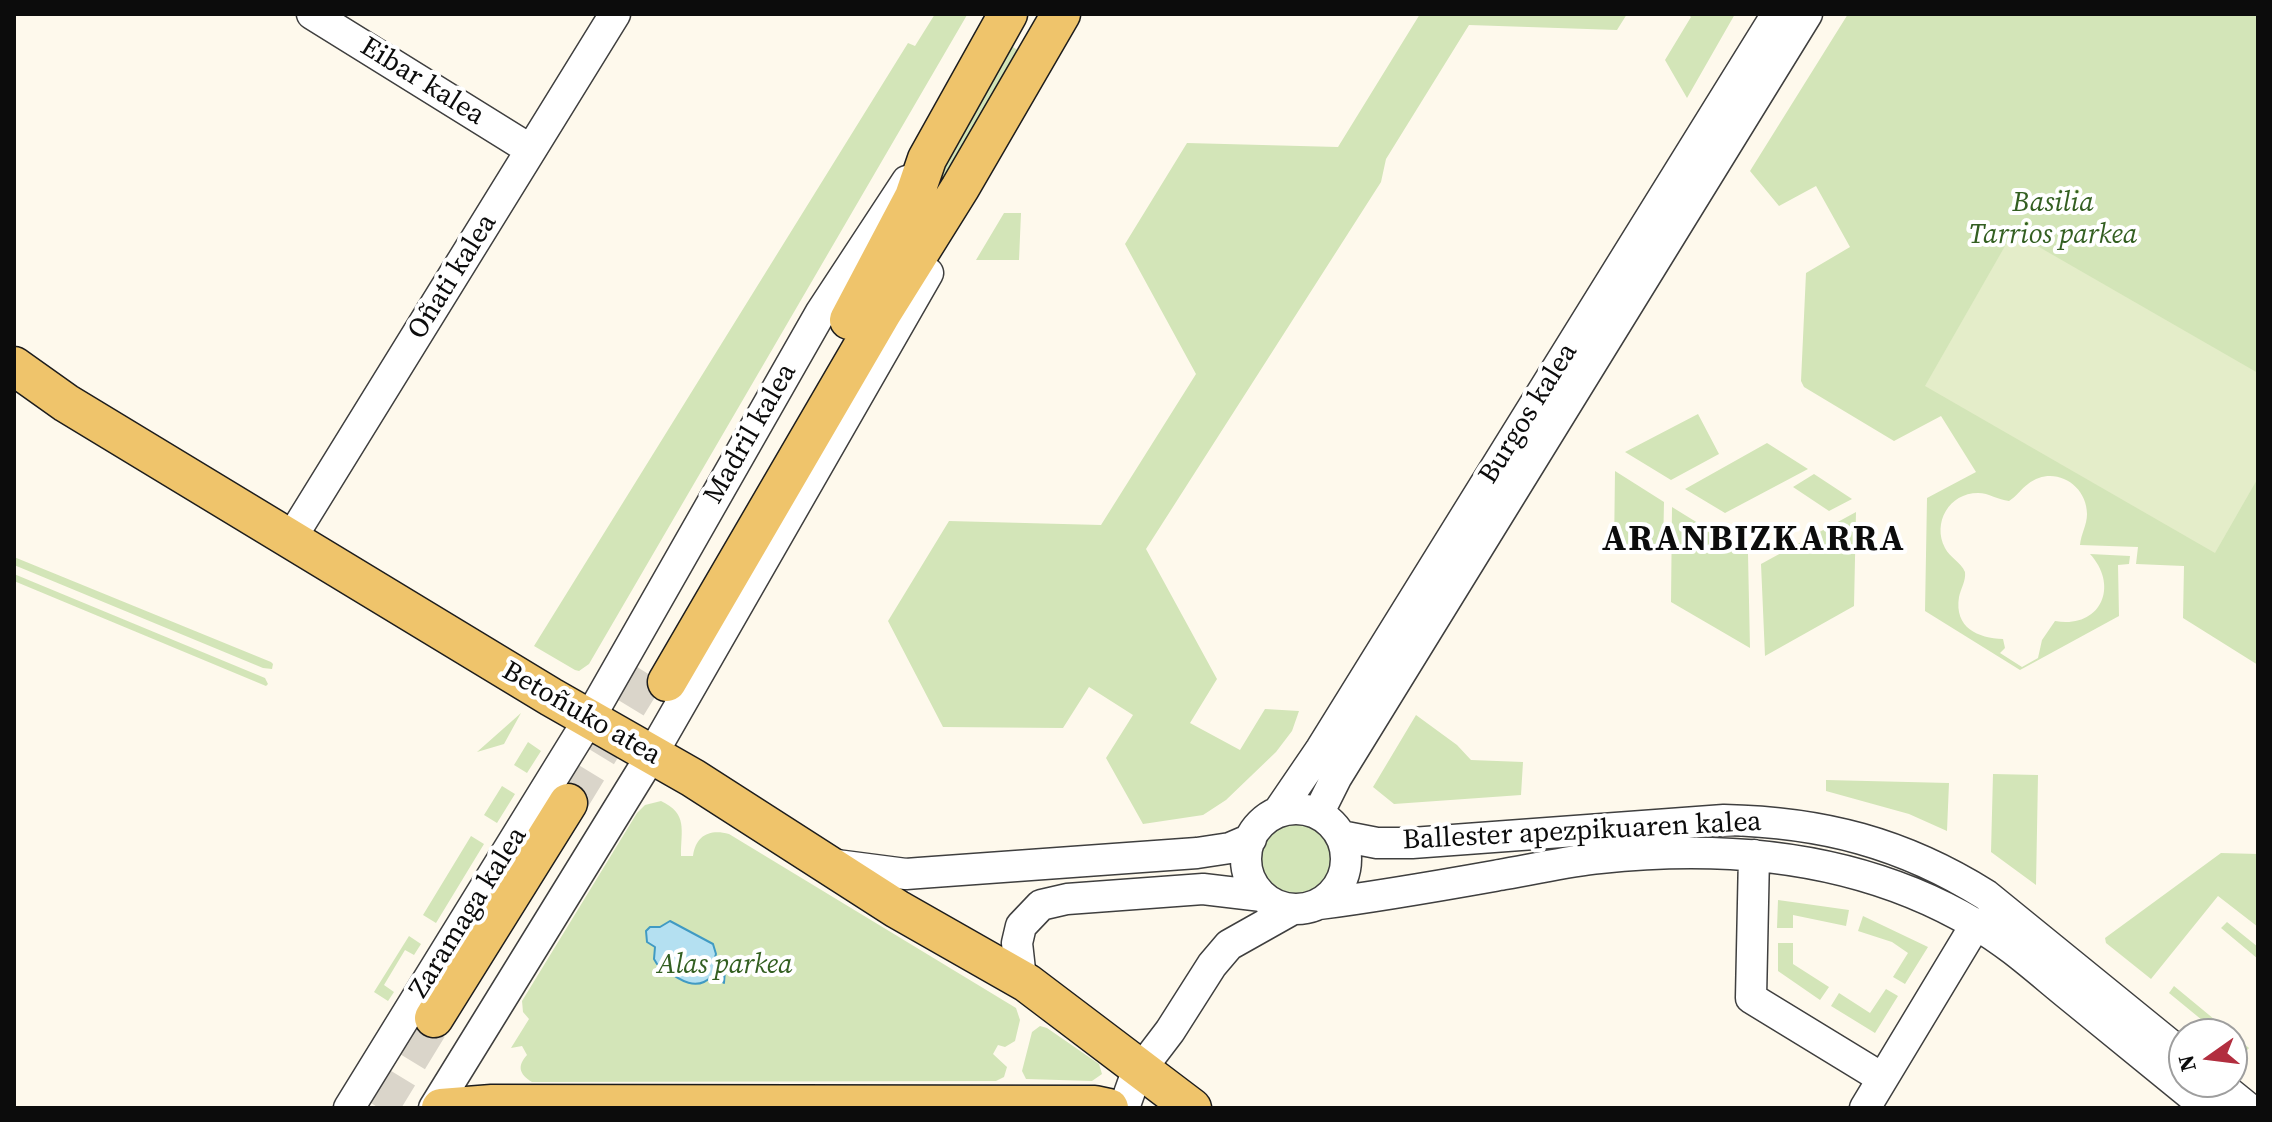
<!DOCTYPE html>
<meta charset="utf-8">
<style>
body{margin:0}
#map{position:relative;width:2272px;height:1122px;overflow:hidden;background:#fef9ec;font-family:"Source Serif 4",serif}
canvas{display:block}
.frame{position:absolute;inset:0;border:16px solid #0c0c0c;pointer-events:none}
.north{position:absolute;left:2168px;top:1018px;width:80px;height:80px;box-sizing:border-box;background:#fff;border:2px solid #9e9e9e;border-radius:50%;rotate:256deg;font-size:22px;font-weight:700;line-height:32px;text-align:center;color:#0c0c0c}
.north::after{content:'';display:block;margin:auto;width:28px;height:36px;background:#b22e3f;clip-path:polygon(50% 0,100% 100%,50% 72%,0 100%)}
</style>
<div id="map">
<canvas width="2272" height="1122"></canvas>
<div class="frame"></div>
<div class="north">N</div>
</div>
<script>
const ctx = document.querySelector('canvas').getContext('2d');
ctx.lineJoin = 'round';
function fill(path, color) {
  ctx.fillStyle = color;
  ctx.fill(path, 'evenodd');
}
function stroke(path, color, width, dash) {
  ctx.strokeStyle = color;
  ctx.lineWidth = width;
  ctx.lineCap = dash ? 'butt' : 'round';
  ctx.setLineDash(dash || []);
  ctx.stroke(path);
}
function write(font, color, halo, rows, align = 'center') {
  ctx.font = font + ' "Source Serif 4",serif';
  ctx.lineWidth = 8;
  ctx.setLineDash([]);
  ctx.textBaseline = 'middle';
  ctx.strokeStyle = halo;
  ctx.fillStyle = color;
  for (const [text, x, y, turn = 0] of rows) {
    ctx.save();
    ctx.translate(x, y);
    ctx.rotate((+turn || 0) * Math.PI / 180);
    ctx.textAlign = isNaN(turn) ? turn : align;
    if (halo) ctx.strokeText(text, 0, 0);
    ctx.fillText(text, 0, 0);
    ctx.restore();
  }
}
fill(new Path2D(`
 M935,14L967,15L589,664L579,671L575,670L534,646L908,43L915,46Z
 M1420,14H1627L1617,30L1469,25L1386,159L1381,182L1146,549L1217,679L1190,723L1240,750L1265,709L1299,711L1292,731L1276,752L1226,800L1203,815L1143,824L1106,758L1133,715L1089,687L1063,728L943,727L888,621L949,521L1101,525L1196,374L1125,244L1187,143L1338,147Z
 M1687,14H1735L1687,98L1665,60L1691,17Z
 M1848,14H2258V665L2183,618L2184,566L2136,564L2138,547L2080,545C2081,534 2087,525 2087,514C2087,484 2053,464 2028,484C2021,489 2017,496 2009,501C1998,500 1989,493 1978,493C1949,493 1932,523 1945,548C1950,558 1961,562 1965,572C1966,581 1961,588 1959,597C1954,628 1978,638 2003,639L2005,648L2000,653L2022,667L2038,658L2042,640L2055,621C2100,629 2120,587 2090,554L2130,556L2129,564L2118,565L2119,616L2020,670L1925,611L1927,498L1976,472L1941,416L1894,441L1804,387L1801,381L1806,273L1850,247L1816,186L1779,206L1750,171Z
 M1007,43L1022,53L870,312Z
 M1004,213H1021L1019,260H976Z
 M1698,414L1719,454L1671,480L1625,452Z
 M1767,443L1808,469L1725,513L1685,489Z
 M1615,471L1664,502L1663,551L1614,550Z
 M1814,474L1852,499L1829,511L1793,487Z
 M1672,507L1748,554L1750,648L1671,602Z
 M1856,512L1854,606L1765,656L1761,564Z
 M14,557L271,662L273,664L272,669L263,668L14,565Z
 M14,574L265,678L268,684L266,686L14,581Z
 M521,713L504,744L477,752Z
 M1416,715L1457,745L1471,760L1523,762L1521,795L1394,804L1373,787Z
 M528,742L541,751L527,773L514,765Z
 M1993,774L2038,775L2036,885L1991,852Z
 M1826,780L1949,783L1947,831L1909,814L1826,791Z
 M502,786L515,794L497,823L484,815Z
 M661,801C688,814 681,829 681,856H693C696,835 710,829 729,834L1016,1008L1020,1020L1015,1041L1005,1047L998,1045L993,1054L1007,1067L1004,1077L996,1081L532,1082C519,1074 517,1066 527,1055L522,1046L511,1048L529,1019L523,1012L522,1001L637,813L645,805Z
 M1261 858a35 35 0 1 1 70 0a35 35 0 1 1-70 0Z
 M471,836L484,844L436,923L423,915Z
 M2221,853L2258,854V927L2218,896L2151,979L2106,943L2105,938Z
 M1778,900L1849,910L1846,926L1793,915V928H1777Z
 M1863,916L1928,947L1905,984L1893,977L1908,953L1892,942L1858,931Z
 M2227,922L2258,947V959L2221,928Z
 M409,936L421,944L414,955L405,950L384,985L394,992L388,1001L374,992Z
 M1778,943H1793V964L1829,987L1820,1000L1778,971Z
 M2174,986L2249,1048L2244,1054L2232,1044V1034H2219L2169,993Z
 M1886,989L1898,996L1875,1033L1831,1006L1839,993L1870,1013Z
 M1040,1026L1047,1028L1099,1064L1102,1074L1092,1081L1026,1079L1022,1071L1032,1032Z`), '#d3e5b8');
fill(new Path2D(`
 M2013,232L2258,373V478L2215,553L1925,386Z`), '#e4edc9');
const water = new Path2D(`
 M670,921L713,944L716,954L714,960L725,970L724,983L712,976C694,995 674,975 657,964L654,959L655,947L647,942L646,931L650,927H660Z`);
fill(water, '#b4e0f1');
stroke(water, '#409ac3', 2);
stroke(new Path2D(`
 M568,803L651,667
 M379,1108L434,1018`), '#dad5ca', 38, [38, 19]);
const minor = new Path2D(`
 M312,14L531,150
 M290,540L615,14
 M1246 859a50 50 0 1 1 100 0a50 50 0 1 1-100 0Z
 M1278,812L1321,749L1777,14
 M1318,814L1336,778L1807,14
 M1341,836L1377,843H1412L1724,820C1822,822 1903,843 1986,895L2184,1056
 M1754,855L1751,998L1882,1078
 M829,864L906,874L919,873L1197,853L1230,848L1251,839
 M1319,904C1382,896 1443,885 1505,874C1536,869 1568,861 1600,858C1729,844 1862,857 1975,924C2010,944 2040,972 2071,997C2117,1034 2162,1071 2207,1108
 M1027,983L1020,970L1017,943L1021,926L1041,905L1067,899L1203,889L1262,896
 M2216,1082L2248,1108
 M349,1108L589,719L821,312L907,181
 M434,1108L651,756L928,273
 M1124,1108L1135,1077L1170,1031L1212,965L1229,945L1293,909
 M1865,1108L1976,924`);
const major = new Path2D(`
 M849,320L914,197L927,159L1008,14
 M14,366L66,403L551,697L693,778L897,909L1027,983L1192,1108
 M667,682L882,313L960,188L1061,14
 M434,1018L568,803
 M441,1108L492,1104L1095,1105L1109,1108`);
stroke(minor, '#3f3f3f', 33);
stroke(major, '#1d1d1d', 41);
stroke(minor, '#fff', 30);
stroke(major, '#efc46b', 38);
write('28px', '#0c0c0c', '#fff', [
 ["Eibar kalea",422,82,32],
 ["Oñati kalea",453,277,-58],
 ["Burgos kalea",1529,414,-58],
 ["Madril kalea",751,434,-60],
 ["Betoñuko atea",581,714,30],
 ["Ballester apezpikuaren kalea",1582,832,-3],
 ["Zaramaga kalea",469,913,-58]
]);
write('italic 28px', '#335f21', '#fff', [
 ["Basilia",2053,204],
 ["Tarrios parkea",2053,236],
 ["Alas parkea",725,966]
]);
ctx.letterSpacing = '2px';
write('bold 36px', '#0c0c0c', '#fff', [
 ["ARANBIZKARRA",1754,541]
]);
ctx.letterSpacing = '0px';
</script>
